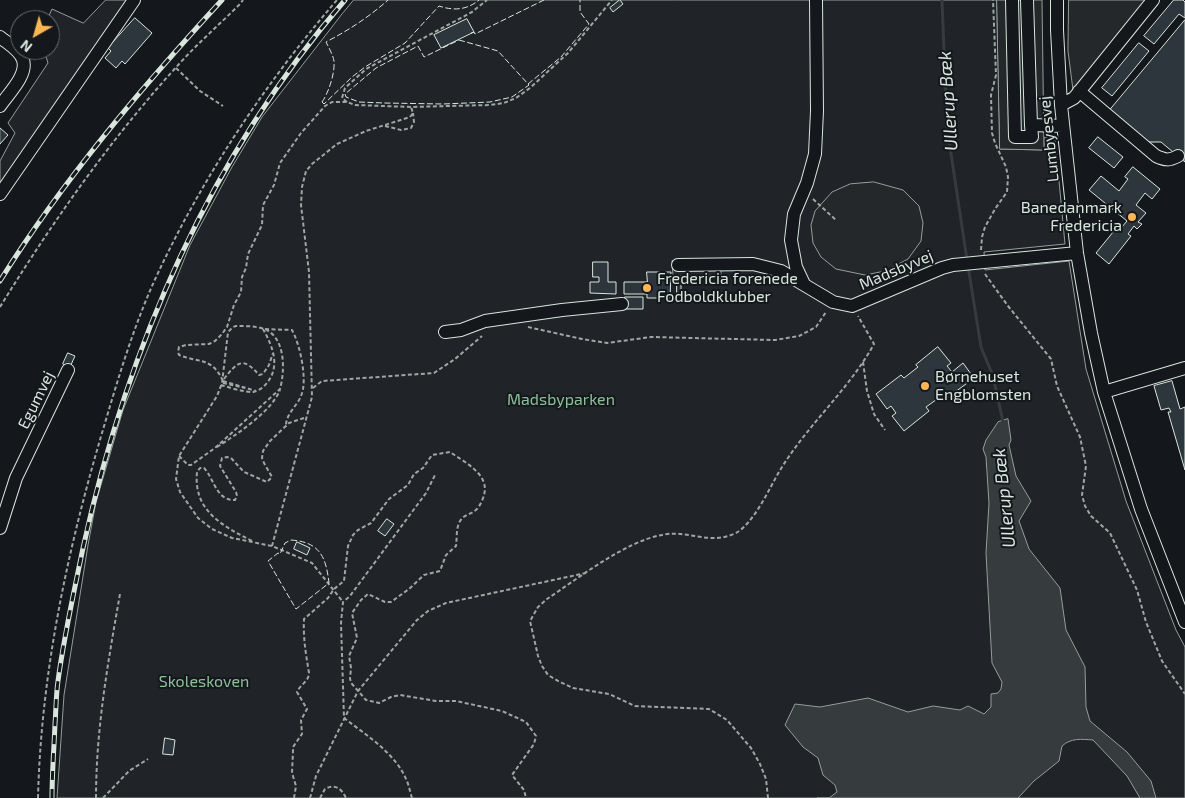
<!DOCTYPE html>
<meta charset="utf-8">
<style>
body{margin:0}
#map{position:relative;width:1185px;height:798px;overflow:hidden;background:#14181c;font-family:"Exo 2",sans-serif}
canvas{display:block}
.north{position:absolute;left:10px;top:10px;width:50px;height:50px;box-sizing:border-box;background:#14181c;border:1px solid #626a69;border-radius:50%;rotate:218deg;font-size:14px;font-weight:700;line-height:20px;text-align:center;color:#d8e6dc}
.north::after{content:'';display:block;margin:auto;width:18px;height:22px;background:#ffb74d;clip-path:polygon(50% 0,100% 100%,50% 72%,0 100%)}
</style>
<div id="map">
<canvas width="1185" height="798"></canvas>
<div class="north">N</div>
</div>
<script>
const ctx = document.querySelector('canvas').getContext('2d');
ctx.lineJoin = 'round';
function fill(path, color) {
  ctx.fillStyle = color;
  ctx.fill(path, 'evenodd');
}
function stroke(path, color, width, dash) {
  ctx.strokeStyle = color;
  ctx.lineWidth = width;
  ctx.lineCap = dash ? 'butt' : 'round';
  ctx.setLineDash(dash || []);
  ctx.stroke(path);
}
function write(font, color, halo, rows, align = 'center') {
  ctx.font = font + ' "Exo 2",sans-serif';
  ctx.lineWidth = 4;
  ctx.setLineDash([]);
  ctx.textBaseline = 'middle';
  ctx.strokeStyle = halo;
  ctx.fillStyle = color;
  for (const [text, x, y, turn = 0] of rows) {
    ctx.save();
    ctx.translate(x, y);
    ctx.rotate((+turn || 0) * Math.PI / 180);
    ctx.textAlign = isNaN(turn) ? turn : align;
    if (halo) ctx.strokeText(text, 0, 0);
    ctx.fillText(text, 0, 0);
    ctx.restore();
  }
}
const green = new Path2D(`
 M106,0H129L0,191V161L15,133L8,123L48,63L44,50H50V20H47L52,9L83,23Z
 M354,0H997L1000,149L1044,150V137L1055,139L1065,244L984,252L985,270L1069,261L1086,369L1126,501L1176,630L1185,647V798H57L64,695L88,545L96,502L123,410L190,245L232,167L262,117L342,14Z`);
fill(green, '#202428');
stroke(green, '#939e99', 1);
const parking = new Path2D(`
 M997,0H1042L1044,150L1000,149Z
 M1069,0H1146L1073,90L1068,51Z
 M874,182L903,190L919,206L923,223L921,241L908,259L885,271L865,275L836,269L821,257L813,243L811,225L815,211L832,192L850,184Z
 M721,260V275L673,276L672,261Z`);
fill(parking, '#24282b');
stroke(parking, '#939e99', 1);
const water = new Path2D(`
 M1008,419L1011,440L1009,445L1016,476L1031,501L1019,521L1029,549L1060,588L1066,630L1085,667L1086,707L1090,721L1127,752L1151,781L1156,798H1140L1127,776L1093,740C1081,739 1071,738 1062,746L1059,761L1034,781L1018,798H817H829L837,792L835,785L823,775L818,758L803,747L785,725L795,704L820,707L868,698L908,712L933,706L960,710L968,706L984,714L991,707V694L998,693L1001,689L1002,682L992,663L986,553L989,503L986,457L983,449L986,440L998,422Z`);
fill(water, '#363b3e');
stroke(water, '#939e99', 1);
stroke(new Path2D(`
 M942,0L947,127L967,260
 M968,266L981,347L993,376L1003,422`), '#363b3e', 3);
const building = new Path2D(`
 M620,0L623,4L613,12L610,8Z
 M1174,0H1183L1185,2V18L1179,14L1154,44L1144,36Z
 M135,18L152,33L125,64L122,61L116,68L105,58L111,51L108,48Z
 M467,19L474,32L441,48L434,35Z
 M1185,20V162L1161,142H1148L1110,110Z
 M1139,43L1149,51L1112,96L1102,88Z
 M0,128L8,135L0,144Z
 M1098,137L1123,157L1114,168L1089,148Z
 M1133,167L1160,189L1152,199L1145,193L1136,205L1146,213L1138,222L1142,224L1137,229L1134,226L1128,234L1131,236L1109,264L1096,253L1118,226L1121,228L1127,221L1089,190L1101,176L1119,191L1128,179L1125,177Z
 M593,262H608V282H616V294L590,293V282H599V277H593Z
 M647,272H671L670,298H647V294H624V282H647Z
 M677,283H681V293H677Z
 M625,297H643V309H625Z
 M938,347L951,363L947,366L952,372L963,363L974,378L943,401L940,397L926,407L929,411L904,431L892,416L896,413L891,406L887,409L876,394L901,375L904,378L918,367L916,365Z
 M68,353L75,356L70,367L63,364Z
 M1172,381L1180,409L1185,407V470L1168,412H1171L1169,408L1161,410L1154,386Z
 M387,519L394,524L385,536L378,531Z
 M297,542L310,548L307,555L294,549Z
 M165,738L175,740L173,755L163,754Z`);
fill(building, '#2c363c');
stroke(building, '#d8e6dc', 1);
const minor = new Path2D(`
 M1012,0L1015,137H1032L1031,125
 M1027,0L1031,125L1063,126
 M1057,0V30L1061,105L1077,253L1091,333L1104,392L1141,509L1185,622
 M0,37C7,43 20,50 23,60C28,75 8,94 0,106
 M1079,91L1156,156C1165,160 1169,161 1178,156
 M1061,105L1074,98L1153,0
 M0,194L134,0
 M678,265L753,264L781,271L833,302L852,306L942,268L953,265L1077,253
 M804,284L796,267L791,240L794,214L807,183L815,154L817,111L816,0
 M445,332L461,330L485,321L562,310L622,304
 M1104,392L1185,368
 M0,528L16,478L68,370`);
stroke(minor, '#d8e6dc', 14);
stroke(new Path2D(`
 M176,68L200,91L223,106
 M347,102L342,98L345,88L366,69L472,12L487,0
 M385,126L401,130L411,128L414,122L413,113
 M813,199L837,221
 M981,250L982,237L985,227L995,209L1007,192L1008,177L1006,167L995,143L992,133L991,95L996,75L993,0
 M985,274L1008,306L1051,359L1057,386L1080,437L1086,466L1082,495L1085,506L1091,516L1110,533L1137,590L1146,622L1162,661L1185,694
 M0,307C53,221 112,137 180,63C199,42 220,24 240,4L243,0
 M528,327L582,339L607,343L651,337L775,340L799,336L816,327L826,312
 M265,329L292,330C300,344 308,381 301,396C297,406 285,415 286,427
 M863,362L867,391L874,414L885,430
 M224,379C237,362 243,356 259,375L263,374L269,365L273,353
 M223,381C212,357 199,363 179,355L178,352L179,347L186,345L209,344L215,341L222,334L227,327L234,305L241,292L242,277L246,268L248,254L262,225L263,205L274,185L280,163L301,133L325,106L332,102H347L355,105L411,107L490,105L504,103L516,98L530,88L568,53L612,0
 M223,381L256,391
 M223,383L245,388
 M221,385C231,388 243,392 253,392C258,391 263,388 266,384C281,367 273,347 263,329
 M313,388L322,381L434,373L455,359L482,336
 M217,447C236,435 272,411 280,390
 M179,456L188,465H191L215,448L280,389C285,371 286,337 264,329C256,326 245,326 236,326L233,327L228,332L222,383L217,396L179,456L176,479L180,492L198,518L212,529L232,538L272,546L312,563L343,602
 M252,541C223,526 193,511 197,472L200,468H204C214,478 216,501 235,500L237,496L236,492L220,466L222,458L227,457L231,458L244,472L267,482L272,477L264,463L262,458L263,451L270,441L289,423L304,418
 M272,546L312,397L309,272L301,205L302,187L306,171L312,164L337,144L366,131L410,117L413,113L411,107
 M38,798C41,674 67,552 102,433C118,379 134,324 158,273C204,175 266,82 337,0
 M96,798C96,729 108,662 120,594
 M103,798L129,771L148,759
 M294,798L296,786L292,773L293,751V747L302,734L301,720L307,709L297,692C300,685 309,681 309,673C306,655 303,638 304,619L328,598L334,589L344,581L348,546L353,535L358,530L371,523L389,499L408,485L414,474L423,468L432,455L450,452C464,462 490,474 484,495C483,499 480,506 477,509C471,515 463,514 459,523C456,530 457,539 456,546L446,555L440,571L424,575L409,589L391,602H385L368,594L361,600L352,613L357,638L349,656L351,668L350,679L352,684L366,700L379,703L391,697L400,695L436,701H456L502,711L526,722L536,736L534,744L512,775L524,790L526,798
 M310,798L316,776L358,691L417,620L428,611L446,603L586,573
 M320,798L325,789C335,783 342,789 346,798
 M412,798C410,792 409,785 406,779C395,753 366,735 344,718L341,623L343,602L350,596L426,493L435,475
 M768,798L766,779L760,764L751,748L727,720L709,709L635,706L609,694L573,688L560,682L548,675L542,666L538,656L530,621L538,607L547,599C577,579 626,541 662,535C688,529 709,546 736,533C754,523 769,489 779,472C806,426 848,391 874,344L858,316`), '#9da8a2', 2, [4, 2.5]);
stroke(minor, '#14181c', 12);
const rail = new Path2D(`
 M0,281C63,180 141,88 222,0
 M52,798C52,773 54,749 55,724C56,710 56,695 58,681C64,636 74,592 83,548C127,348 210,156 345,0`);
stroke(rail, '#d8e6dc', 5);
stroke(rail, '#14181c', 3, [9]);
stroke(new Path2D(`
 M471,33L474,32L475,34L544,0
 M459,40L498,51L529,85L512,97L490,102L443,104L384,103L359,102L346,97L345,94L376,68L418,46L424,57Z
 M528,84L561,57L589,24L580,12V0
 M322,102L324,104L352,77L365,67L405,43L439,6C454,11 467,10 479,0
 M322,102C329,92 335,73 334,61C333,55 329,48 326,42C349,30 369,17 388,0
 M291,540C320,542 326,557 329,583L296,609L268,561L278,553L280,554L285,543Z`), '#d8e6dc', 1, [6, 2.5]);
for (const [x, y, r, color] of [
 [1132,217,5,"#ffb74d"],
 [647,288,5,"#ffb74d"],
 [925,386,5,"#ffb74d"]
]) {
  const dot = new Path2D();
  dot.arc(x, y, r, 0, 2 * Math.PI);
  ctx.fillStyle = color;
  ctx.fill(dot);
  stroke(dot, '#14181c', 2);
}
write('16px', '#d8e6dc', '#14181c', [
 ["Lumbyesvej",1049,139,-96],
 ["Madsbyvej",896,270,-23],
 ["Egumvej",36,400,-64]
]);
write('16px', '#d8e6dc', '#14181c', [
 ["Banedanmark",1122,208,"right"],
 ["Fredericia",1122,226,"right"],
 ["Fredericia forenede",657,279],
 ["Fodboldklubber",657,297],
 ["Børnehuset",935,377],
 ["Engblomsten",935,395]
], 'left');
write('16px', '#8ac095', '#14181c', [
 ["Madsbyparken",561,400],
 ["Skoleskoven",204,682]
]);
write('italic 18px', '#d8e6dc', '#14181c', [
 ["Ullerup Bæk",948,101,-94],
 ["Ullerup Bæk",1004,498,-96]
]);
</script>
